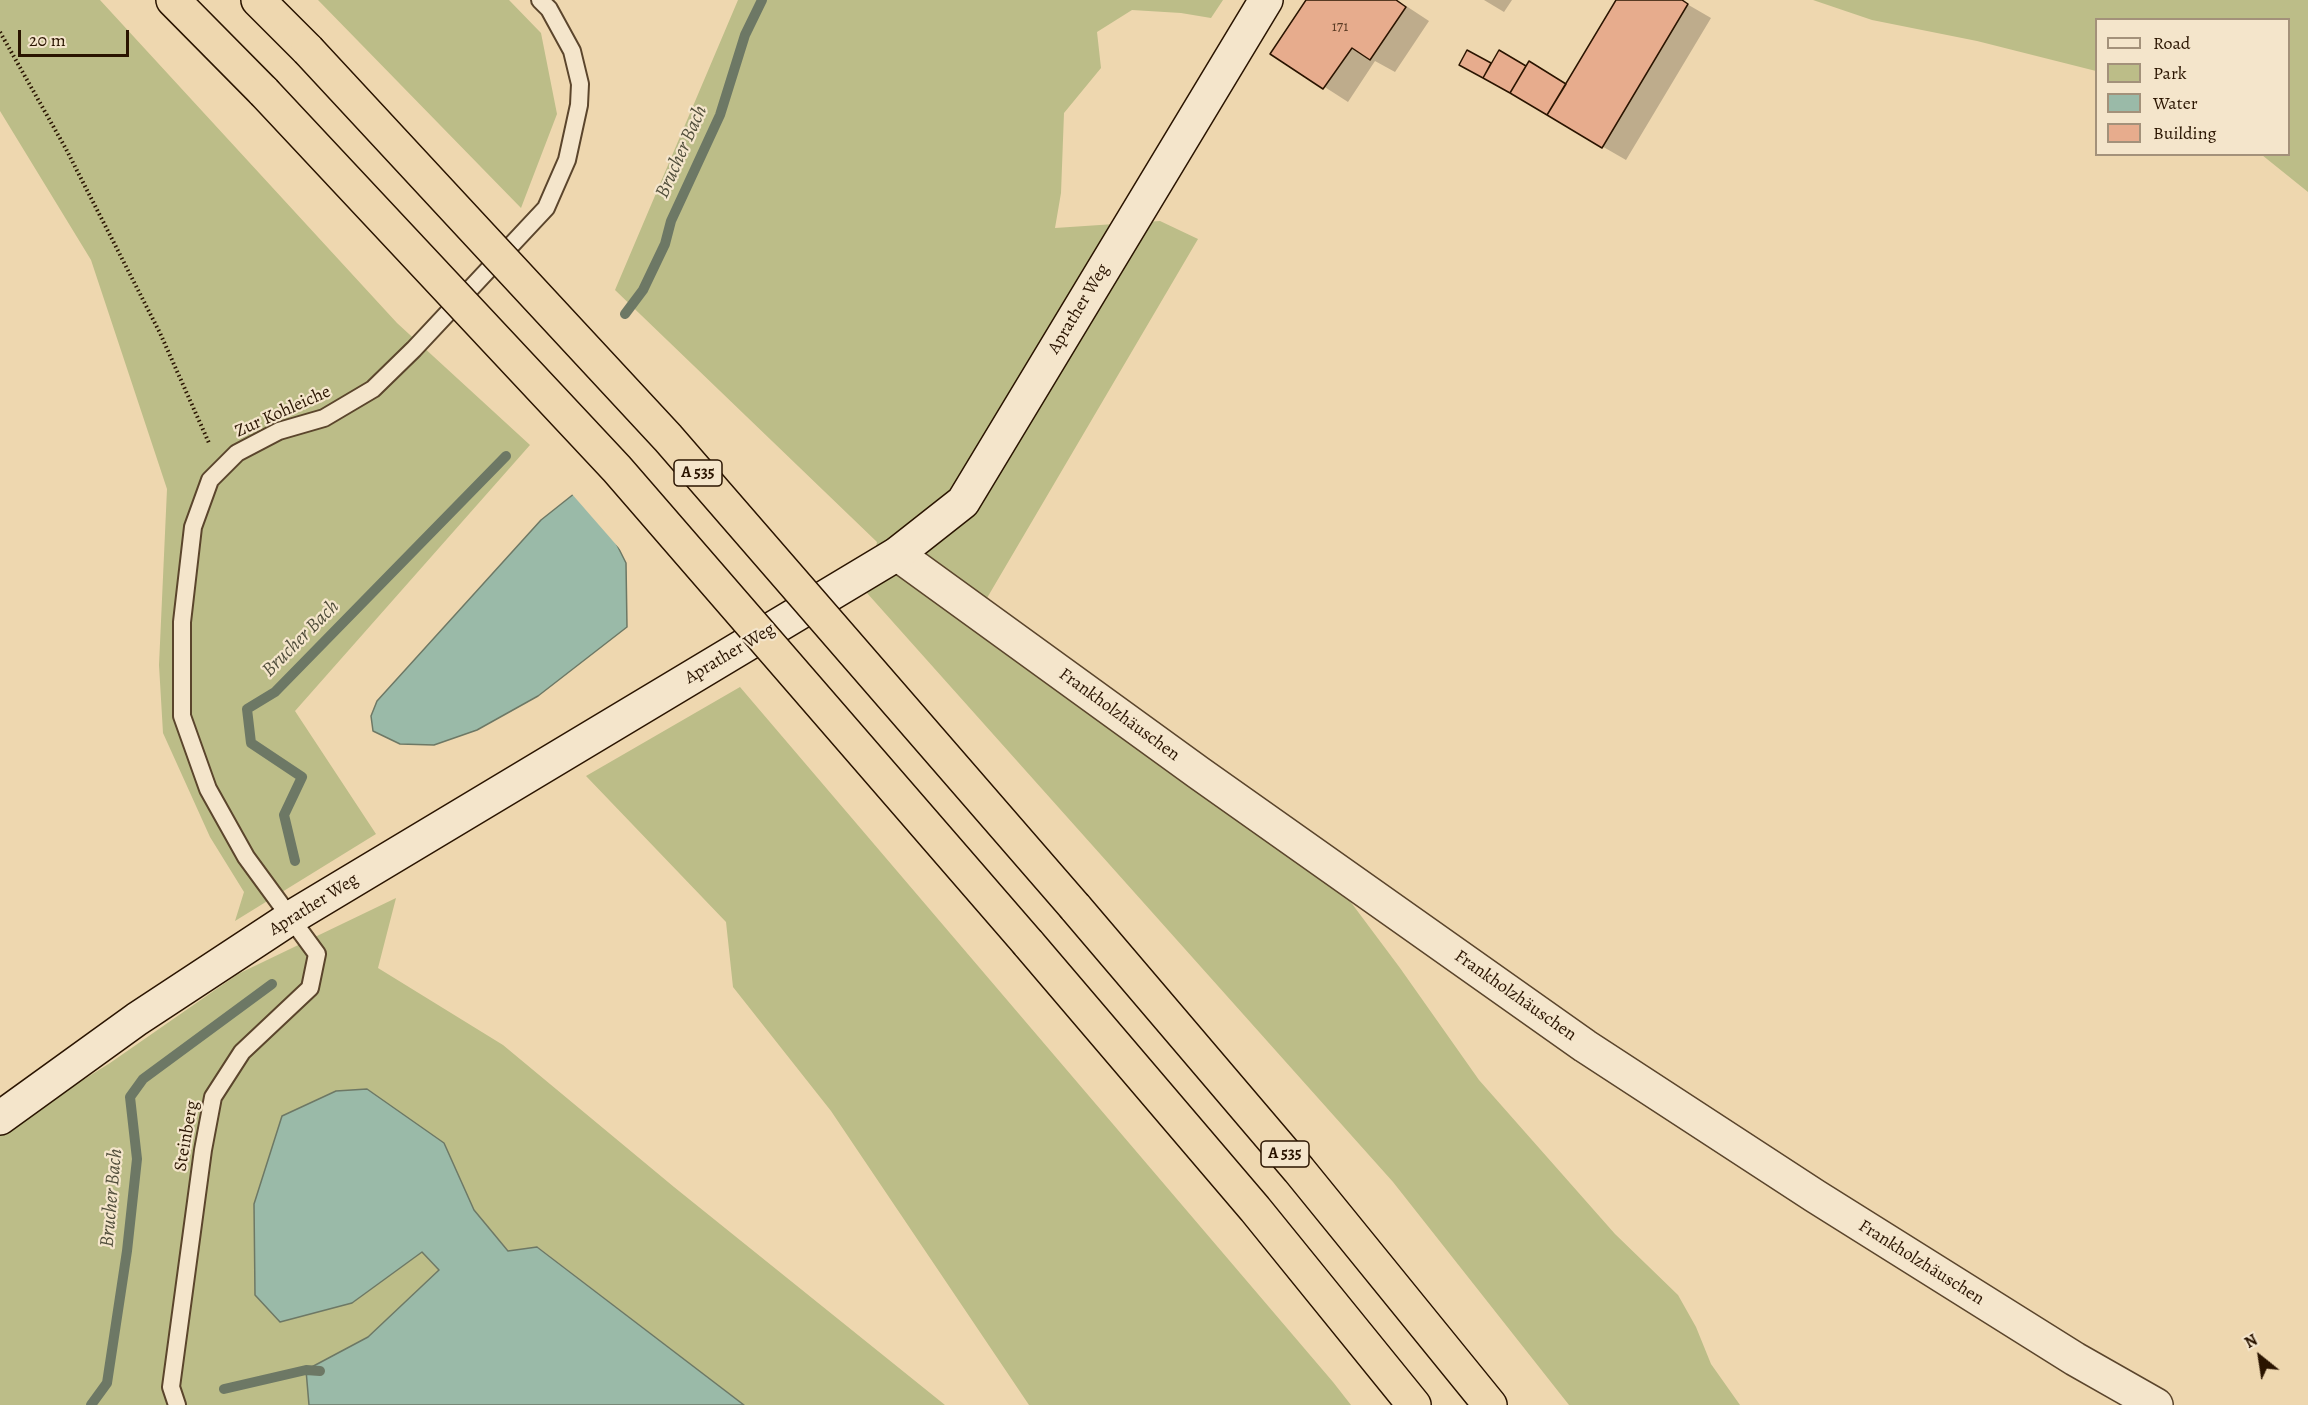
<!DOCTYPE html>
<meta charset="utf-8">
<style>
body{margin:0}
#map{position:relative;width:2308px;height:1405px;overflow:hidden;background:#eed7af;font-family:Alegreya,serif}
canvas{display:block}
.legend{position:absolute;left:2095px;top:18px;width:195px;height:138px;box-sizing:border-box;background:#f4e5cb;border:2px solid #a3917a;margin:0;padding:8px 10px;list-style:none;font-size:18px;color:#2a1400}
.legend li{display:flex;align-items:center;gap:12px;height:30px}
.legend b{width:30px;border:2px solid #a3917a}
.north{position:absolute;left:2230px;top:1327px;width:60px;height:60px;-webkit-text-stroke:4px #f4e5cb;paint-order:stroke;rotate:330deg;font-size:16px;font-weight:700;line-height:24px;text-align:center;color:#2a1400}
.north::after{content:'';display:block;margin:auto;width:21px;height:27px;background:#2a1400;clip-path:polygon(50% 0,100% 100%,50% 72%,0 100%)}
.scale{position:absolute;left:18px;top:30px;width:111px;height:27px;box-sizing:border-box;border:3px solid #2a1400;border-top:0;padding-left:8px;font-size:18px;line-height:21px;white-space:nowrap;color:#2a1400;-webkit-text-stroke:4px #f4e5cb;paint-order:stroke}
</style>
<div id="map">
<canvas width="2308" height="1405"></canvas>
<ul class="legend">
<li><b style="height:8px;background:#f4e5cb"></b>Road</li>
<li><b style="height:16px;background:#bcbd88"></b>Park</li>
<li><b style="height:16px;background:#9abaa8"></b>Water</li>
<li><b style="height:16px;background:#e7ac8d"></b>Building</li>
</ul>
<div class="north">N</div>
<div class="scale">20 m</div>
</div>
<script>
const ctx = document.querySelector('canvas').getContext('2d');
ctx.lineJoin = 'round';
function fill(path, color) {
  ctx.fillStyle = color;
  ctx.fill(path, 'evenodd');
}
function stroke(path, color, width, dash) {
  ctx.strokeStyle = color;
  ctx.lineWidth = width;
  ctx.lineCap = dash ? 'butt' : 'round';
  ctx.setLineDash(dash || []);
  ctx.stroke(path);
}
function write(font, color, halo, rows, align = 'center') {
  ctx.font = font + ' Alegreya,serif';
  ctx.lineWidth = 4.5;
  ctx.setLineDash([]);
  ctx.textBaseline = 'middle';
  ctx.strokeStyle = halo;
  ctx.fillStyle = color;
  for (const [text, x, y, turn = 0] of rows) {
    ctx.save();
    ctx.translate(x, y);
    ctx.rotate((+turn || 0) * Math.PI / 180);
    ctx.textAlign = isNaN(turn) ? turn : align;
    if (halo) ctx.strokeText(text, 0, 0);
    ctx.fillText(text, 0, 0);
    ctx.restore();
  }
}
fill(new Path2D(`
 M0,0H100L397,323L530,445L295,711L376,834L235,921L244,892L210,837L163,733L159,665L167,489L91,260L0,111Z
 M318,0H509L541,33L557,114L521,208Z
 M738,0H1223L1211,18L1181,13L1132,10L1097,32L1101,68L1064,113L1061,193L1055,228L1160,221L1198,239L987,598L1322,851L1335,881L1400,968L1479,1080L1615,1234L1678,1295L1696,1327L1711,1364L1740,1405H1569L1393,1182L867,593L877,542L615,290Z
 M1813,0H2308V192L2262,155L2288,154V20H2096V71L1977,41L1872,20Z
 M740,687L1333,1382L1351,1405H1029L831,1111L733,987L726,922L586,776Z
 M396,898L378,968L503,1045L674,1187L945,1405H744L538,1247L509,1251L474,1211L444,1143L352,1303L422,1252L439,1270L368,1337L306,1370L309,1405H0V1132L110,1063L238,974Z`), '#bcbd88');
const water = new Path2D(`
 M575,493L613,537L626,563L627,627L538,696L477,730L434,745L400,744L373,731L371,716L377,701L541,520Z
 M367,1089L444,1143L474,1210L508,1251L537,1247L744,1405H309L306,1370L368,1337L439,1270L422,1252L352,1303L280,1322L255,1295L254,1204L282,1116L336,1091Z`);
fill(water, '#9abaa8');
stroke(water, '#6d7865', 1.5);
fill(new Path2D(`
 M575,490L590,493L626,556L571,493Z`), '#eed7af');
fill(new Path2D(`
 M1307,0H1397L1429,21L1395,72L1375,61L1348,102L1272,53Z
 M1484,0H1512L1504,12Z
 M1618,0H1680L1711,18L1626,160L1461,65L1468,52L1492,65L1499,52L1527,68L1567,85Z`), '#0003');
stroke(new Path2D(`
 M625,314L643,290L665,244L671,221L720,115L745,35L762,0
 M295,861L284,815L302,777L251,743L247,709L275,692L506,456
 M224,1389L306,1370L320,1371
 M91,1405L107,1383L127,1251L137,1159L130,1097L143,1079L272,984`), '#6d7865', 10);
const building = new Path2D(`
 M1306,0H1396L1406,7L1370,60L1352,48L1323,89L1270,54Z
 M1616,0H1682L1688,4L1602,148L1547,115Z
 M1467,50L1491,63L1483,78L1459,65Z
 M1499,50L1526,66L1510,93L1483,78Z
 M1529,61L1566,84L1547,115L1510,93Z`);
fill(building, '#e7ac8d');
stroke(building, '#2a1400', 1.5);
const lane = new Path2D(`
 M177,1405L171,1387L203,1150L213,1097L242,1052L310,988L317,954L246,857L208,789L182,716V622L193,527L210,480L237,453L279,431L324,418L373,389L414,349L546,208L567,160L579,105L580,84L572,51L549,9L540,0`);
const street = new Path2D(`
 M897,554L1199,773L1585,1046L1815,1196L2075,1359L2156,1405`);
const secondary = new Path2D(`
 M0,1118L137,1019L292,917L897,554L963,502L1266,0`);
const highway = new Path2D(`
 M173,0L264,92
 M258,0L308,50
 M1075,907L1299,1170L1490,1405
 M1028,943L1255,1209L1414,1405`);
stroke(lane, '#5b452c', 20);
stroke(street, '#5b452c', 36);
stroke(secondary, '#2a1400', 36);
stroke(highway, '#2a1400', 36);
stroke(new Path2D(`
 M0,32L66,149L160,333L209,443`), '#2a1400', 4, [1.5, 3]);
stroke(lane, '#f4e5cb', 16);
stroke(street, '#f4e5cb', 33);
stroke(secondary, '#f4e5cb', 33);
stroke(highway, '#eed7af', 33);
const highwayBridge = new Path2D(`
 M308,50L668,438L1075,907
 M264,92L617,469L1028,943`);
stroke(highwayBridge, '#2a1400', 36, []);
stroke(highwayBridge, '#eed7af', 33);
write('15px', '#593a23', null, [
 ["171",1340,27]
]);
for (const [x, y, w] of [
 [698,473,48],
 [1285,1154,48]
]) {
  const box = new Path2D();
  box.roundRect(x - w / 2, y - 13, w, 26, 4.5);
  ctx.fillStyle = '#f4e5cb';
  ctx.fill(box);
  stroke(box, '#2a1400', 1.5);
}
write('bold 16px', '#2a1400', null, [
 ["A 535",698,473],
 ["A 535",1285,1154]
]);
write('18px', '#2a1400', '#f4e5cb', [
 ["Aprather Weg",1079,309,-59],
 ["Zur Kohleiche",283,412,-24],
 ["Aprather Weg",730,654,-31],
 ["Frankholzhäuschen",1119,715,36],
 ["Aprather Weg",314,905,-32],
 ["Frankholzhäuschen",1515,996,35],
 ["Steinberg",187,1136,-80],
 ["Frankholzhäuschen",1921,1263,32]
]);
write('italic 20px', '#514e3b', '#f4e5cb', [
 ["Brucher Bach",682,152,-66],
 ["Brucher Bach",301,639,-45],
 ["Brucher Bach",112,1198,-85]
]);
</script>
